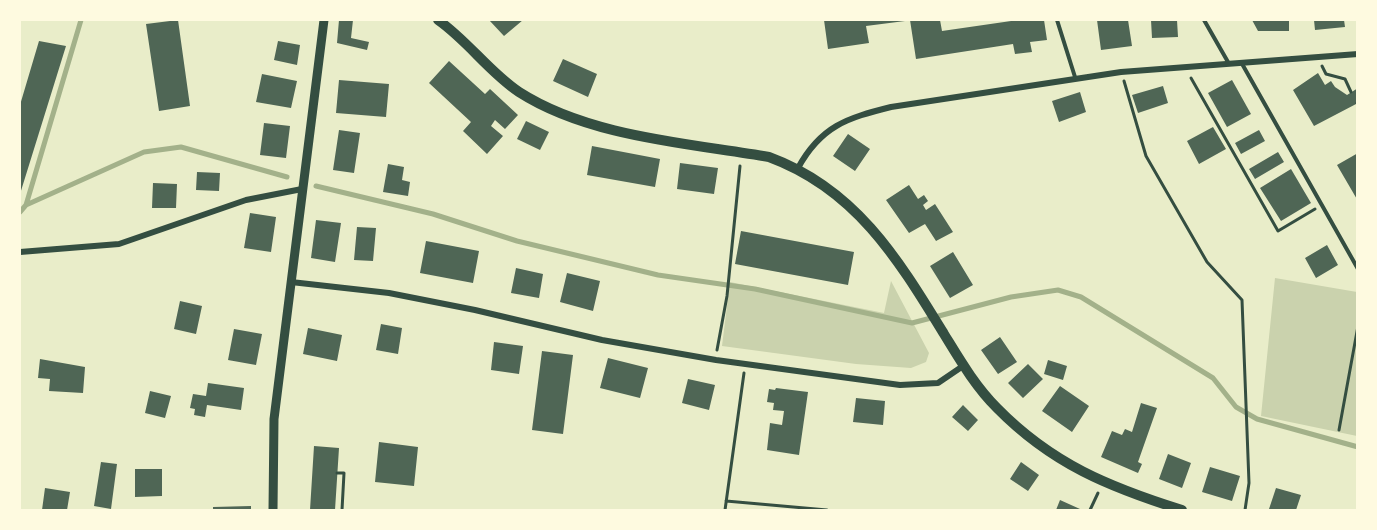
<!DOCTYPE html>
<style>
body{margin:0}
#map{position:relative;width:1377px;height:530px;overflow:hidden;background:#e9edc9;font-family:Poppins,sans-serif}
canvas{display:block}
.frame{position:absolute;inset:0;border:21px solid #fefae0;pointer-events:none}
</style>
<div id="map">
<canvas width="1377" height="530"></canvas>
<div class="frame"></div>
</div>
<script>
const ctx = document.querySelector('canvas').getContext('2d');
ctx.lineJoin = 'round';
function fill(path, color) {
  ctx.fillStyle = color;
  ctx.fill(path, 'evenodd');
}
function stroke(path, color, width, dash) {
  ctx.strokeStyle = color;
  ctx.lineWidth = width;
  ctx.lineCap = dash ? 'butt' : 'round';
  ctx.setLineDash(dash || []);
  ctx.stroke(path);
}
fill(new Path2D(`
 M1275,278L1357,292V436L1261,416Z
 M891,281L929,353L926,362L911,368L856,364L722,346L730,282L884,313Z`), '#cad2ad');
stroke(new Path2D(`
 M316,186L433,214L517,241L658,275L755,289L912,323L1011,297L1058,290L1081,297L1213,378L1236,407L1257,419L1358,447
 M26,205L81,20
 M20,212L26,205L144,152L181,147L287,177`), '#a3b18a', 5);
fill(new Path2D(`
 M178,20L190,106L159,111L146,24Z
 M339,20H353L351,38L369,42L367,50L337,43Z
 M489,20H523L504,36Z
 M824,20H905V21L866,26L869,43L828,49Z
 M910,20H940L942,31L1018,20H1044L1047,40L1030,42L1032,52L1015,54L1013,44L916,59Z
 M1097,20H1128L1132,46L1101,50Z
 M1151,20H1177L1178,37L1152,38Z
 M1252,20H1289V31H1258Z
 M1314,20H1344L1345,27L1315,30Z
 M39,41L66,46L20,194V105Z
 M278,41L300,45L297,65L274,60Z
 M563,59L597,74L588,97L553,81Z
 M449,61L485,94L490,89L518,115L505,129L495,120L491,126L503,136L487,154L463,131L471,122L429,83Z
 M1318,73L1325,85L1331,81L1335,87L1347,95L1358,88V103L1314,126L1293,90Z
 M262,74L297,81L291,108L256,102Z
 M339,80L389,84L386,117L336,113Z
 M1232,80L1251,114L1227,127L1208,93Z
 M1163,86L1168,103L1138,113L1132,95Z
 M1080,92L1086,112L1059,122L1052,101Z
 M526,121L549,132L540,150L517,139Z
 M264,123L290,126L286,158L260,155Z
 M1213,127L1226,149L1199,164L1187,141Z
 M339,130L360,133L354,173L333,170Z
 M1259,130L1265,141L1241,154L1235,143Z
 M848,134L870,149L855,171L833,156Z
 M592,146L660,159L655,187L587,175Z
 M1278,152L1284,162L1255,179L1249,169Z
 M1358,153V201L1337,165Z
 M680,163L718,168L714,194L677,189Z
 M388,164L404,167L402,180L410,182L408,196L383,192Z
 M1291,169L1311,203L1281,221L1260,188Z
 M197,172L220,173L219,191L196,190Z
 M153,183L177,184L176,208H152Z
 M909,185L918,199L924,195L928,201L923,205L926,210L935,204L953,232L936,241L925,224L909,233L886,200Z
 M250,213L276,217L271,252L244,248Z
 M316,220L341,223L335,262L311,258Z
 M357,227L376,228L373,261L354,260Z
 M741,231L854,252L848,285L735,264Z
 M426,241L479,251L473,283L420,273Z
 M1327,245L1338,265L1316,278L1305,258Z
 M953,252L973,285L950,298L930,266Z
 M516,268L543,274L539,298L511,293Z
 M567,273L600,281L593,311L560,302Z
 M180,301L202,306L196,334L174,329Z
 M381,324L402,328L398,354L376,350Z
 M308,328L342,335L337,361L303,354Z
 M234,329L262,334L256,365L228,360Z
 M1000,337L1017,362L998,374L981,350Z
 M494,342L523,346L519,374L491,370Z
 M542,351L573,355L563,434L532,430Z
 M608,358L648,368L640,398L600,388Z
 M40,359L85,367L83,393L49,391L50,379L38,378Z
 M1048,360L1067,366L1063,380L1044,374Z
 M1028,364L1043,379L1023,398L1008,383Z
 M688,379L715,385L709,410L682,403Z
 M208,383L244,388L241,410L207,405L205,417L194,415L195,409L190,408L193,394L206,396Z
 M1060,386L1089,406L1072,432L1042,411Z
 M776,388L808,392L799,455L767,450L770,423L782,425L784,411L773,410L774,403L767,402L769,389L775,390Z
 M150,391L171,396L165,418L145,413Z
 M856,398L885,401L883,425L853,422Z
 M1141,403L1157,408L1138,462L1142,464L1138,473L1101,457L1112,431L1122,435L1125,429L1132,432Z
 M963,405L978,420L968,431L952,417Z
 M379,442L418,447L414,486L375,482Z
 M314,446L339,448L335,510H310Z
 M1168,454L1191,463L1182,488L1159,479Z
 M101,462L117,464L111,509L94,506Z
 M1021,462L1039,475L1028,491L1010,479Z
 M1210,467L1240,476L1232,501L1202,492Z
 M135,469H162V496L135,497Z
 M45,488L70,492L67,510H42Z
 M1276,488L1301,495L1296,510L1269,509Z
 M1060,500L1080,509L1079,510H1056Z
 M251,506V510H213V507Z`), '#4f6655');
stroke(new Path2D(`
 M1322,66L1326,74L1345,79L1351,92
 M1191,78L1278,231L1315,209
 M1124,81L1146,156L1207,262L1242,300L1249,483L1245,510
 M1357,103L1358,104
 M717,350L727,296L740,166
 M1339,430L1358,326
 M337,473H344L342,510
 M726,501L827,510
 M725,510L744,373
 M1090,510L1098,493`), '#344e41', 3);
stroke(new Path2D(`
 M1057,20L1075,77
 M1204,20L1228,62
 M1241,62L1358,269`), '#344e41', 4);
stroke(new Path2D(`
 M798,168C821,126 847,118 891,107L1121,72L1358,54
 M20,252L119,244L246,200L302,189
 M291,282L389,293L475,310L602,340L716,360L900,385L938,383L963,366`), '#344e41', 6);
stroke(new Path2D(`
 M273,510L274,419L324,20`), '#344e41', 9);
stroke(new Path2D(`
 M438,20C468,41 489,72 519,92C589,137 688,143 769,157C856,189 898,259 944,334C960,360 975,386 997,408C1052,464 1109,487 1182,510`), '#344e41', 10);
</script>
